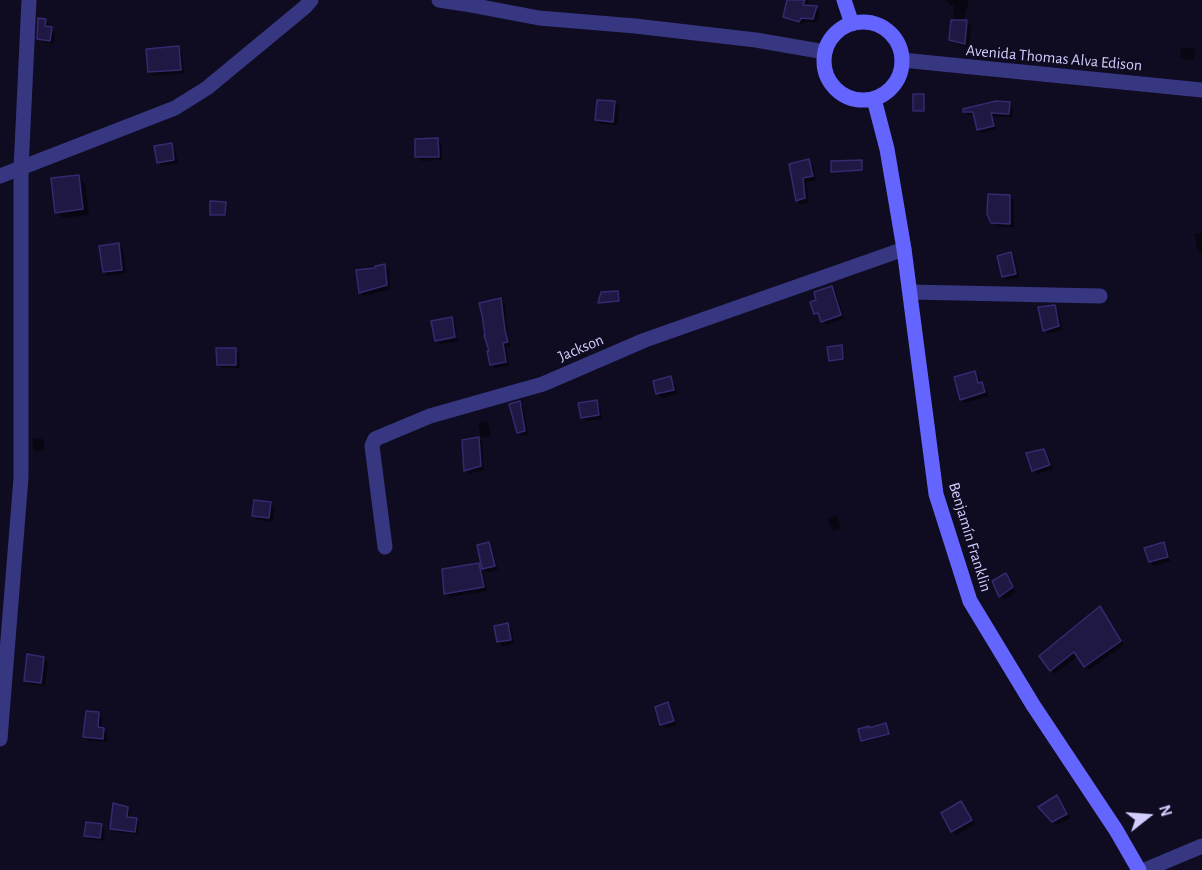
<!DOCTYPE html>
<meta charset="utf-8">
<style>
body{margin:0}
#map{position:relative;width:1202px;height:870px;overflow:hidden;background:#0f0c21;font-family:"Alegreya Sans",sans-serif}
canvas{display:block}
.north{position:absolute;left:1118px;top:786px;width:60px;height:60px;-webkit-text-stroke:4px #0f0c21;paint-order:stroke;rotate:73deg;font-size:16px;font-weight:700;line-height:24px;text-align:center;color:#d1cdff}
.north::after{content:'';display:block;margin:auto;width:21px;height:27px;background:#d1cdff;clip-path:polygon(50% 0,100% 100%,50% 72%,0 100%)}
</style>
<div id="map">
<canvas width="1202" height="870"></canvas>
<div class="north">N</div>
</div>
<script>
const ctx = document.querySelector('canvas').getContext('2d');
ctx.lineJoin = 'round';
function fill(path, color) {
  ctx.fillStyle = color;
  ctx.fill(path, 'evenodd');
}
function stroke(path, color, width, dash) {
  ctx.strokeStyle = color;
  ctx.lineWidth = width;
  ctx.lineCap = dash ? 'butt' : 'round';
  ctx.setLineDash(dash || []);
  ctx.stroke(path);
}
function write(font, color, halo, rows, align = 'center') {
  ctx.font = font + ' "Alegreya Sans",sans-serif';
  ctx.lineWidth = 4.5;
  ctx.setLineDash([]);
  ctx.textBaseline = 'middle';
  ctx.strokeStyle = halo;
  ctx.fillStyle = color;
  for (const [text, x, y, turn = 0] of rows) {
    ctx.save();
    ctx.translate(x, y);
    ctx.rotate((+turn || 0) * Math.PI / 180);
    ctx.textAlign = isNaN(turn) ? turn : align;
    if (halo) ctx.strokeText(text, 0, 0);
    ctx.fillText(text, 0, 0);
    ctx.restore();
  }
}
fill(new Path2D(`
 M789,0H808L809,1L808,7L816,8L820,12L817,22H805L803,25L789,20L785,16Z
 M946,0H969L963,22H967L971,26L969,47L955,44L951,40L954,6L950,5Z
 M45,20L49,24V28L55,33L54,44L43,42L38,38Z
 M1181,47L1193,49L1195,50L1194,60L1182,59L1180,57Z
 M178,48L182,52L184,73L153,76L149,72Z
 M923,96L925,97V112H916L915,111Z
 M615,103L619,107L617,125L601,124L597,120Z
 M1009,103L1013,107L1012,117L993,116L996,129L982,133L978,129L975,115H968L965,111Z
 M438,140L442,144V160L421,161L416,157Z
 M171,144L175,149L178,163L162,166L158,162Z
 M809,161L813,165L816,180L806,182L809,202L801,205L797,201L791,165Z
 M861,162L863,163V171L834,172L832,171Z
 M78,177L85,183L89,215L63,218L56,212Z
 M1009,196L1014,200V227H997L993,222Z
 M225,203L227,205L226,216H213L211,214Z
 M1202,233V253H1201L1197,249L1195,234Z
 M118,245L123,249L126,273L108,276L104,272Z
 M1011,254L1015,258L1019,278L1007,280L1003,276Z
 M385,266L389,270L390,289L364,296L360,292Z
 M832,288L836,292L844,319L826,325L815,313Z
 M501,300L505,304L508,335L511,346L506,347L509,366L495,368L491,364L490,352Z
 M1054,306L1058,311L1063,330L1048,334L1044,330Z
 M451,319L455,323L457,335L437,339V341L436,340Z
 M458,338V341L440,344L438,342Z
 M841,347L843,349L844,360L832,362L830,360Z
 M235,349L239,354L240,368H222L218,364Z
 M975,372L979,376L980,384L986,388L988,396L965,403L961,399Z
 M670,378L674,382L678,394L662,398L658,394Z
 M519,402L523,406L528,435L522,436L518,432Z
 M596,402L600,406L602,419L586,421L582,417Z
 M487,421L488,422L491,436L481,438L478,423Z
 M33,438L43,439L44,440V451H34L33,449Z
 M479,438L482,442L484,470L469,474L465,470L463,441Z
 M1044,450L1048,454L1053,469L1037,474L1033,470Z
 M270,503L275,508L273,522L258,520L254,516Z
 M837,515L841,529L832,531L828,518Z
 M488,544L492,548L498,570L488,572L484,568Z
 M1163,544L1167,548L1171,561L1154,566L1150,561Z
 M478,565L482,569L487,591L450,597L446,593Z
 M1006,575L1010,579L1016,592L1004,600L1000,596L994,582Z
 M1100,608L1104,612L1124,645L1089,670L1078,656L1055,674L1051,670Z
 M508,625L512,629L514,644L502,646L498,642Z
 M44,658L48,662L45,686L29,684L25,680Z
 M668,704L672,708L677,725L666,728L661,724Z
 M98,714L102,718L101,729L107,733V742L89,741L85,737Z
 M886,725L890,735L864,742L863,740L870,729Z
 M1057,797L1061,801L1070,818L1057,825L1053,821Z
 M961,803L965,807L975,824L956,835L952,831Z
 M127,808L130,811L129,818L136,819L139,822L138,834L115,832L112,828Z
 M101,826L105,830L104,841L90,839L86,835Z`), '#0007');
const building = new Path2D(`
 M787,0H805L803,5L817,6L813,19L801,18L799,22L783,17Z
 M38,18L46,19L45,26L52,27L50,41L37,39Z
 M951,20H967L965,44L949,40Z
 M179,46L181,70L148,72L146,49Z
 M913,94H924V111H913Z
 M597,100L615,101L613,122L595,120Z
 M996,101L1010,102L1009,114L991,113L994,126L977,130L973,112H963V109Z
 M438,138L439,157H415V139Z
 M172,143L174,160L157,163L154,146Z
 M809,159L813,176L803,178L805,198L796,201L789,164Z
 M862,160V170L831,172V161Z
 M79,175L83,209L55,213L51,178Z
 M988,194L1010,195V224L991,223L987,214Z
 M210,201L226,202L225,215H210Z
 M119,243L122,270L103,272L99,246Z
 M1011,252L1016,274L1002,277L997,256Z
 M385,264L387,285L359,293L356,270L375,268V266Z
 M832,286L841,315L821,322L818,313L814,314L810,302L816,300L814,292Z
 M618,291L619,301L598,303L601,292Z
 M501,298L505,330L508,342L503,343L506,362L490,365L487,351H489L484,335H485L482,315L479,303Z
 M1055,305L1059,326L1043,331L1038,307Z
 M452,317L455,337L435,341L431,321Z
 M842,345L843,359L829,361L827,347Z
 M216,348H236V365H217Z
 M975,371L978,383L982,382L985,392L960,400L954,377Z
 M671,376L674,390L656,394L653,381Z
 M597,400L599,415L581,418L578,403Z
 M520,401L525,431L517,433L509,404Z
 M479,437L481,466L464,471L462,440Z
 M1044,449L1050,465L1032,471L1026,453Z
 M254,500L271,502L269,518L252,516Z
 M489,542L495,566L482,569L477,545Z
 M1164,542L1168,557L1149,562L1144,548Z
 M479,563L484,587L444,594L442,569Z
 M1006,573L1013,587L999,597L992,581Z
 M1100,606L1121,641L1084,667L1074,652L1050,671L1039,656Z
 M508,623L511,640L497,642L494,626Z
 M27,654L44,657L41,683L24,681Z
 M668,702L674,721L660,725L655,707Z
 M86,711L99,712L98,727L104,728L103,739L83,737Z
 M886,723L889,734L861,741L858,729L869,726V728Z
 M1057,795L1067,814L1052,822L1038,807Z
 M961,801L972,820L951,832L941,813Z
 M113,803L128,807L127,817L137,818L135,832L110,829Z
 M86,822L102,824L100,838L84,836Z`);
fill(building, '#1f1843');
stroke(building, '#35296f', 1.5);
stroke(new Path2D(`
 M439,0L465,4L539,18L635,26L756,40L825,52
 M902,60L1202,90
 M0,176L175,108L207,88L305,7L311,0
 M910,292L1100,296
 M385,547L372,446L375,439L430,416L543,384L645,340L904,249
 M0,739L21,478V169L29,0
 M1145,870L1202,846`), '#363681', 15);
stroke(new Path2D(`
 M844,0L852,24
 M824 61a39 39 0 1 1 78 0a39 39 0 1 1-78 0Z
 M874,99L887,149L904,249L936,494L970,601L1033,705L1116,830L1139,870`), '#6465ff', 15);
write('16px', '#d1cdff', '#0f0c21', [
 ["Avenida Thomas Alva Edison",1054,58,5],
 ["Jackson",581,348,-23],
 ["Benjamín Franklin",970,537,73]
]);
</script>
